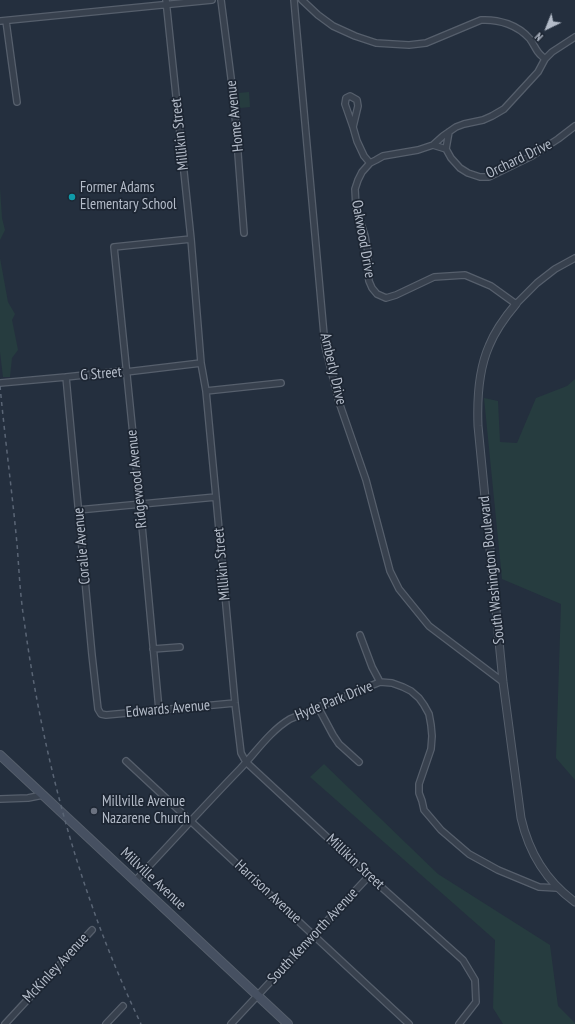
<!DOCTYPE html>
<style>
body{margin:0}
#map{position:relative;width:575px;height:1024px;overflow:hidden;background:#242f3e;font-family:"PT Sans Narrow",sans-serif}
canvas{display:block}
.north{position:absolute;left:527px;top:8px;width:40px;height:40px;-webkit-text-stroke:3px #1d2633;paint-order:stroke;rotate:223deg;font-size:11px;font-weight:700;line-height:16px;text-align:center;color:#b4bcc9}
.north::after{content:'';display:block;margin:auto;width:14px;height:18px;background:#b4bcc9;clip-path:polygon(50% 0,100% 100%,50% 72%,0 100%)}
</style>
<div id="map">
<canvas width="575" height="1024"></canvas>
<div class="north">N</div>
</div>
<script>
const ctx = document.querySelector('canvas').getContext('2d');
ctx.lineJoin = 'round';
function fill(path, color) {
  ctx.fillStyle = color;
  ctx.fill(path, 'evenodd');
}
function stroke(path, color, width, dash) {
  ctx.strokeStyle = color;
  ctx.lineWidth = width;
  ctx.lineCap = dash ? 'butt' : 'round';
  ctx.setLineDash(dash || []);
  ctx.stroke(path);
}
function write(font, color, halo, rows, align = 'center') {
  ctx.font = font + ' "PT Sans Narrow",sans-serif';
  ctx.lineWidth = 3.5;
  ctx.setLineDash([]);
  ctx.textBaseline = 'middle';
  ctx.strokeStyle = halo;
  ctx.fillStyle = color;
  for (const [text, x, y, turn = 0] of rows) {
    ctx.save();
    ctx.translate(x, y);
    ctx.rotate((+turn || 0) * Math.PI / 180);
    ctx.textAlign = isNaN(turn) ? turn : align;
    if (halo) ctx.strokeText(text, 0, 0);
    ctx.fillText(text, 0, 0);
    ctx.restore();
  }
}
fill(new Path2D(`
 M249,92L250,107L240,108L239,93Z
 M0,188L2,218L5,230L0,240Z
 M0,258L8,302L15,314L12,320L18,350L12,358L10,377H3L0,352Z
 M575,379V780L556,758L561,604L502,579L484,398L498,401L500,442L517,443L536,398L567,386Z
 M324,764L438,874L550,945L558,1006L575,1023V1024H503L493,1008L495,940L310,777Z`), '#263c3f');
const minor = new Path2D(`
 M166,0L191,239L201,363L206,391L216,497L235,703L241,753L246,762L369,876L463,960L475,980L476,1002L459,1024
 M221,0L234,101L244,233
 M294,0L325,346L339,402L366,480L390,571L399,589L429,626L503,682
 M302,0L318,15L333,26L355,36L376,43L409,45L426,43L481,20C499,19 518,25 530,39C533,43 535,48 538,52C540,55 543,57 545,59
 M0,21L212,0
 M6,21L17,102
 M575,37L552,52L545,59L538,72L504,109L492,116L483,120L464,124L456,127L443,136L433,145L418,150L383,156L376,160L370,163L362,172L358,180L355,189L356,208L365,236L368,252V274L369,281L372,288L377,294L386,298L396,295L434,277L465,275L491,286L516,304L537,283L555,269L575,258
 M353,127L345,104L346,98L350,96L357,100L358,106L353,127L357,141L364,156L370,163
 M449,132L446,149L451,158L460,168L468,173L480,177H489L532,156L558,139L575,126
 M433,145L446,149
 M66,377L92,655L98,709L101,714L106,715L235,703
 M0,383L66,377L122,371L126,372L201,363
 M206,391L281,383
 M78,510L216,497
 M360,635L372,667L380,682
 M153,649L180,647
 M318,707L333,735L339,744L359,762
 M159,710L140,504L114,247L191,239
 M126,761L409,1024
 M0,799L28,798L43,795
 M135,881C170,844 204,806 240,769C256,752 270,731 290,719L380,682L392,683L403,687L411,691L419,698L424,705L429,714L431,725L432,736L431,749L419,784V793L422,801L424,810L430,817L441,830L469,854L498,870L539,887L557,888
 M5,1024L92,930
 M106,1024L123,1006
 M231,1024L369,876`);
const tertiary = new Path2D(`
 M516,304C505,317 495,331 489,346C478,371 477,400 478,426L503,682L521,818C529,853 546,881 575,902`);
const secondary = new Path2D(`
 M0,755L288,1024`);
stroke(minor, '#565f6c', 8);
stroke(tertiary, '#565f6c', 9);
stroke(secondary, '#565f6c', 10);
stroke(minor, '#38414e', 5.5);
stroke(tertiary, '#38414e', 7);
stroke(secondary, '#465061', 8);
stroke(new Path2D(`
 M0,386C5,439 12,491 17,544C19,569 20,594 24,620C43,759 80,897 141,1024`), '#5a6575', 1.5, [4, 4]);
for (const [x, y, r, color] of [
 [72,197,4,"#0f9aa8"],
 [94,811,4,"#6b7280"]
]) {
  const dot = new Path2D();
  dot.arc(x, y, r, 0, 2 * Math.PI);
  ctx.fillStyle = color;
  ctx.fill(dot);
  stroke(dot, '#1d2633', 1.5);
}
write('15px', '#b4bcc9', '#1d2633', [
 ["Home Avenue",235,116,-96],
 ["Millikin Street",180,134,-96],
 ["Orchard Drive",519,159,-26],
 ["Oakwood Drive",363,239,80],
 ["Amberly Drive",333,369,77],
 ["G Street",101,374,-5],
 ["Ridgewood Avenue",137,479,-96],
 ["Coralie Avenue",82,546,-95],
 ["Millikin Street",222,564,-95],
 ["South Washington Boulevard",492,570,-96],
 ["Hyde Park Drive",334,701,-22],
 ["Edwards Avenue",168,709,-5],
 ["Millikin Street",355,862,43],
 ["Millville Avenue",153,879,43],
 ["Harrison Avenue",268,892,43],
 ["South Kenworth Avenue",313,936,-47],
 ["McKinley Avenue",56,968,-47]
]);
write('15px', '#b4bcc9', '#1d2633', [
 ["Former Adams",80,188],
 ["Elementary School",80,205],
 ["Millville Avenue",102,802],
 ["Nazarene Church",102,819]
], 'left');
</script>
